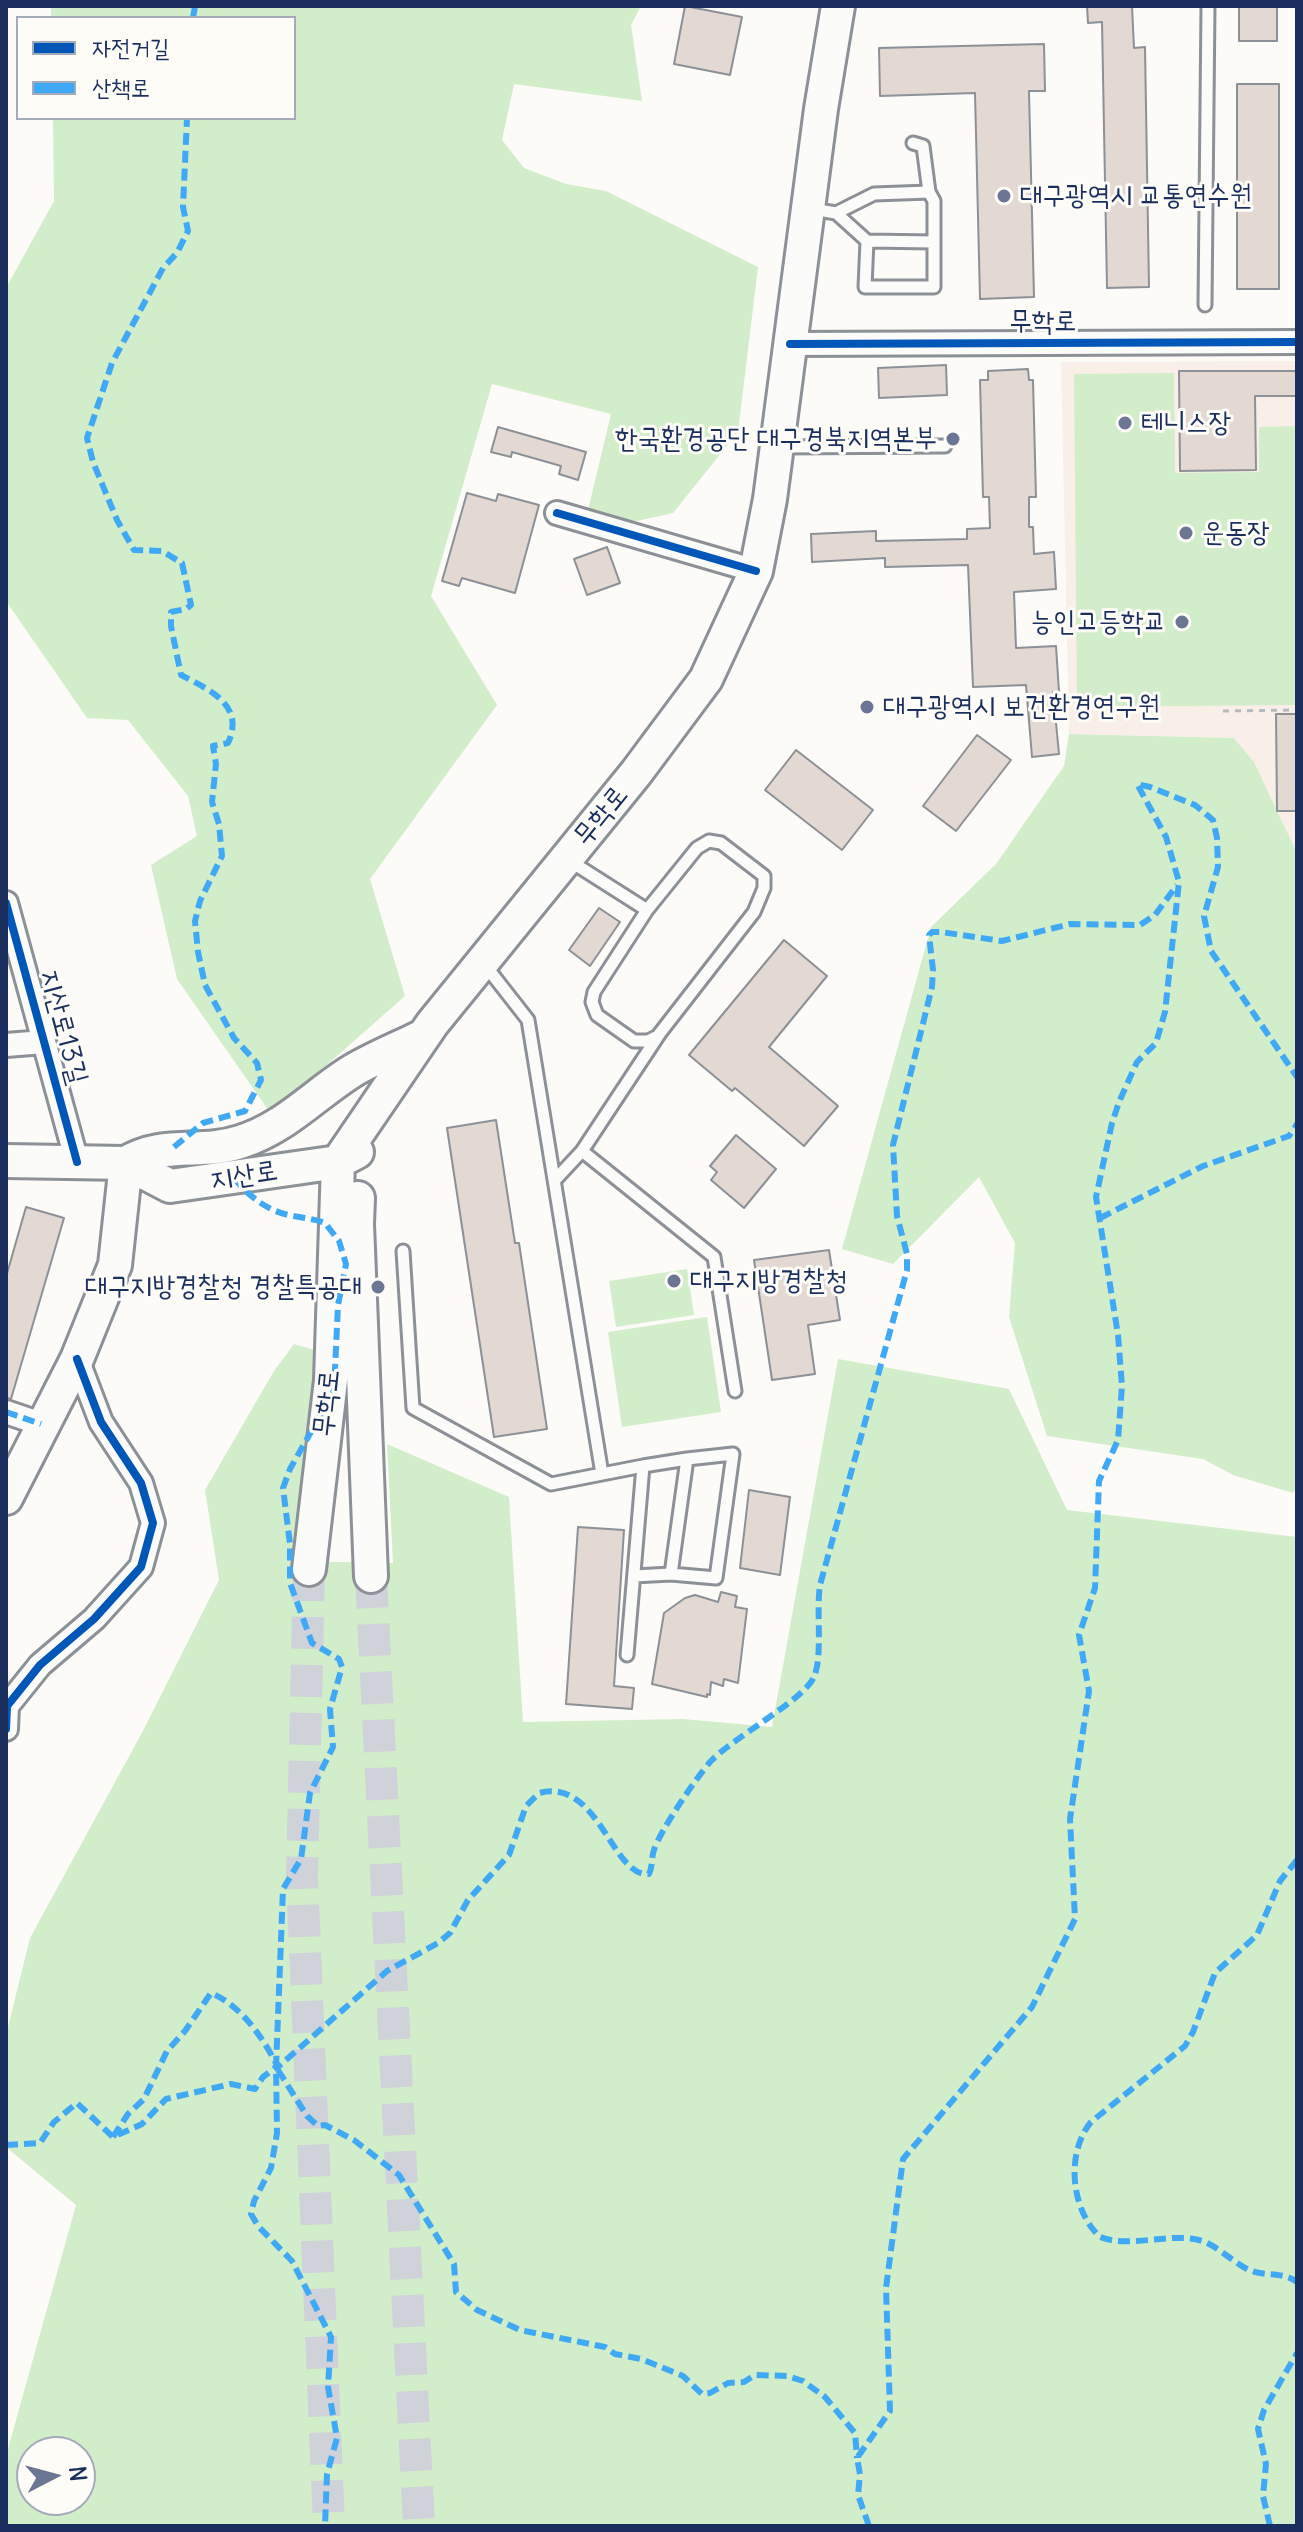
<!DOCTYPE html>
<meta charset="utf-8">
<style>
body{margin:0}
#map{position:relative;width:1303px;height:2532px;overflow:hidden;background:#fcfbf8;font-family:Delius,"Poor Story",sans-serif}
canvas{display:block}
.frame{position:absolute;inset:0;border:8px solid #1b2f5e;pointer-events:none}
.legend{position:absolute;left:16px;top:16px;width:280px;height:104px;box-sizing:border-box;background:#fdfcf7;border:2px solid #a3aaba;margin:0;padding:10px 14px;list-style:none;font-size:24px;color:#1b2f5e}
.legend li{display:flex;align-items:center;gap:16px;height:40px}
.legend b{width:40px;border:2px solid #a3aaba}
.north{position:absolute;left:16px;top:2436px;width:80px;height:80px;box-sizing:border-box;background:#fdfcf7;border:2px solid #a3aaba;border-radius:50%;rotate:84deg;font-size:22px;font-weight:700;line-height:32px;text-align:center;color:#1b2f5e}
.north::after{content:'';display:block;margin:auto;width:28px;height:36px;background:#6a7694;clip-path:polygon(50% 0,100% 100%,50% 72%,0 100%)}
</style>
<div id="map">
<canvas width="1303" height="2532"></canvas>
<div class="frame"></div>
<ul class="legend">
<li><b style="height:10px;background:#0057b8"></b>자전거길</li>
<li><b style="height:10px;background:#3fa9f5"></b>산책로</li>
</ul>
<div class="north">N</div>
</div>
<script>
const ctx = document.querySelector('canvas').getContext('2d');
ctx.lineJoin = 'round';
function fill(path, color) {
  ctx.fillStyle = color;
  ctx.fill(path, 'evenodd');
}
function stroke(path, color, width, dash) {
  ctx.strokeStyle = color;
  ctx.lineWidth = width;
  ctx.lineCap = dash ? 'butt' : 'round';
  ctx.setLineDash(dash || []);
  ctx.stroke(path);
}
function write(font, color, halo, rows, align = 'center') {
  ctx.font = font + ' Delius,"Poor Story",sans-serif';
  ctx.lineWidth = 6;
  ctx.setLineDash([]);
  ctx.textBaseline = 'middle';
  ctx.strokeStyle = halo;
  ctx.fillStyle = color;
  for (const [text, x, y, turn = 0] of rows) {
    ctx.save();
    ctx.translate(x, y);
    ctx.rotate((+turn || 0) * Math.PI / 180);
    ctx.textAlign = isNaN(turn) ? turn : align;
    if (halo) ctx.strokeText(text, 0, 0);
    ctx.fillText(text, 0, 0);
    ctx.restore();
  }
}
fill(new Path2D(`
 M1297,361V853L1254,762L1234,738L1069,734L1061,362Z`), '#f9efe8');
fill(new Path2D(`
 M51,6H641L631,25L642,101L514,84L502,140L524,168L566,184L606,191L758,267L738,432L673,513L632,522L588,510L611,414L492,384L431,596L497,705L370,879L405,996L271,1114L177,979L151,865L197,836L188,796L128,720L87,718L6,601V288L54,201L53,118H294V18H51Z
 M1174,373L1175,473L1259,472V427L1297,426V705L1077,707L1074,374Z
 M1069,734L1234,738L1254,762L1297,853V1486L1293,1493L1233,1475L1203,1459L1047,1436L1009,1317L1015,1243L979,1177L893,1264L842,1249L931,927L996,864L1064,766Z
 M687,1269L694,1315L616,1327L609,1281Z
 M707,1317L721,1412L622,1427L608,1332Z
 M294,1344L321,1352L318,1408L291,1561L393,1563L387,1444L509,1497L523,1722L683,1719L772,1727L838,1359L1009,1389L1067,1510L1297,1537V2526H6V2456L76,2205L6,2147V2035L30,1938L144,1729L219,1580L205,1490L274,1371ZM32,2452H80V2500H32Z`), '#d2edc9');
const building = new Path2D(`
 M685,6L742,17L730,75L674,64Z
 M1087,6H1132L1134,48L1145,47L1149,287L1107,288L1102,22L1088,23Z
 M1239,6H1277V41H1239Z
 M1044,44L1045,91H1029L1034,297L980,299L975,93L880,96L879,48Z
 M1237,84H1279V289H1237Z
 M946,365L947,395L879,398L878,368Z
 M1028,369L1029,380H1033L1036,497H1029V527H1033L1034,554L1054,552L1056,589L1014,592L1016,648L1056,646L1059,692H1053L1059,754L1032,757L1026,685L973,687L968,565L885,567V558L812,562L811,534L876,531V541L967,539V529L990,528L989,497H983L980,380H988V371Z
 M1179,371H1297V396H1255L1256,470L1180,471Z
 M498,427L586,452L578,480L559,474L561,466L512,452L511,457L491,452Z
 M467,493L496,501L498,494L539,505L515,593L462,578L459,586L442,581Z
 M607,547L620,583L587,595L574,559Z
 M1276,714H1297V811H1277Z
 M977,735L1011,760L956,831L923,806Z
 M796,750L873,810L842,850L765,790Z
 M599,908L620,922L590,966L569,950Z
 M784,940L827,976L769,1047L838,1106L804,1146L735,1088L732,1091L689,1055Z
 M496,1120L515,1243H519L547,1429L494,1437L447,1128Z
 M736,1135L776,1169L744,1208L711,1180L717,1172L710,1166Z
 M26,1207L64,1218L11,1399L6,1398V1277Z
 M829,1250L840,1320L808,1325L815,1374L772,1380L754,1260Z
 M749,1490L790,1497L780,1575L740,1568Z
 M578,1527L624,1530L614,1686L634,1688L632,1709L566,1704Z
 M721,1592L737,1596L735,1607L747,1609L738,1683L724,1679L723,1686L711,1682L710,1695L707,1694V1697L652,1684L664,1613L685,1598L695,1595L718,1602Z`);
fill(building, '#e3d8d2');
stroke(building, '#8c9097', 2);
stroke(new Path2D(`
 M309,1569L302,1877L329,2526
 M371,1576L419,2526`), '#cfd2d9', 32, [32, 16]);
const lane = new Path2D(`
 M913,143L923,146L929,192
 M812,209L836,213L867,241L865,287H934V201L929,192L874,194L836,213
 M867,241L934,242
 M1205,305L1208,6
 M781,447L945,446
 M570,861L647,910L594,992L592,1002L597,1015L634,1041H648L656,1037
 M582,1151L660,1033L754,912L764,888V876L721,843L709,841L697,848L647,910
 M555,1180L582,1151L714,1257L735,1391
 M403,1251L413,1408L551,1484L602,1474L528,1020L485,965
 M602,1474L643,1466L627,1655
 M671,1574L716,1578L733,1454L687,1459
 M634,1576L671,1574L687,1459L643,1466`);
const street = new Path2D(`
 M790,344L1297,342
 M557,513L756,571
 M6,903L77,1162
 M6,1045L44,1042
 M6,1412L41,1424
 M6,1729L7,1706L40,1665L94,1619L141,1567L153,1523L141,1483L101,1422L77,1359`);
const secondary = new Path2D(`
 M6,1161L126,1163L170,1186L338,1162L357,1152
 M126,1163C164,1140 200,1155 240,1142C283,1129 312,1097 349,1073C371,1059 397,1049 421,1037
 M358,1198L357,1224L371,1576
 M6,1498L77,1359L115,1265L126,1163
 M309,1569L331,1380L338,1162L432,1024L636,773L706,679L756,571L770,499L821,109L838,6`);
stroke(lane, '#8c9097', 17);
stroke(street, '#8c9097', 28);
stroke(secondary, '#8c9097', 38);
stroke(new Path2D(`
 M1223,711L1297,710`), '#b6b9bd', 3, [6, 6]);
stroke(lane, '#fbfbf9', 11);
stroke(street, '#fbfbf9', 22);
stroke(secondary, '#fbfbf9', 32);
stroke(new Path2D(`
 M193,18L195,6
 M174,1147L203,1123L245,1111L261,1080L257,1063L234,1038L205,985L198,952L195,921L200,901L222,856L219,824L212,802L216,764L213,746L228,743C246,705 208,689 181,675L171,626V612L186,609L191,605L182,563L162,551L134,550L117,520L93,462L87,438L112,363L163,268L177,253L188,231L183,207L187,118
 M234,1178C251,1198 267,1211 293,1216C304,1218 315,1219 325,1223L339,1241L346,1264L338,1305L334,1391L290,1469L283,1488L290,1544V1583L312,1643L339,1659L342,1667L330,1709L333,1747L310,1793L301,1859L283,1889L276,2067L277,2133L271,2168L254,2201L251,2214L258,2226L292,2261L331,2337L328,2387L337,2438L327,2474L325,2526
 M1100,1218L1203,1166L1289,1136L1297,1124
 M6,1412L41,1424
 M1297,1860L1280,1881L1257,1935L1215,1973L1193,2032L1185,2046L1091,2122C1066,2152 1070,2209 1100,2237C1129,2248 1164,2234 1194,2239C1215,2242 1230,2261 1249,2270C1265,2277 1282,2271 1297,2282
 M278,2070L307,2116L318,2126L325,2125L354,2140L399,2175L454,2264L456,2292L477,2310L520,2330L605,2347L615,2354L641,2359L683,2376L702,2394L710,2393L728,2383L744,2382L755,2375L787,2376L803,2381L825,2397L855,2433L857,2458
 M113,2137L128,2114L144,2099L167,2051L185,2031L211,1993C242,2006 263,2038 278,2067L387,1971L438,1943L450,1933L468,1900L509,1855L526,1806L539,1793C599,1777 612,1878 649,1874C653,1866 651,1858 654,1850C661,1829 695,1780 710,1762C731,1739 805,1699 814,1677C823,1656 816,1611 820,1585L907,1270V1254L897,1216L893,1145L932,987L933,970L929,935L932,932H941L1002,941L1070,924L1140,925L1155,915L1177,885
 M6,2145L40,2143L54,2122L77,2103L113,2137L142,2124L166,2099L231,2084L255,2089L263,2077L276,2067
 M869,2526L858,2495L860,2474L857,2458L890,2411L886,2288L903,2159L1032,2007L1075,1919L1070,1819L1089,1691L1079,1635L1095,1588L1099,1481L1118,1440L1122,1386L1118,1335L1096,1197L1112,1123L1119,1102L1137,1062L1156,1043L1165,1012L1179,882L1166,837L1137,784L1150,787L1195,805L1213,820L1217,838L1218,867L1204,916L1211,951L1297,1077
 M1270,2526L1263,2496L1266,2464L1258,2429L1264,2410L1297,2353`), '#3fa9f5', 6, [12, 6]);
stroke(new Path2D(`
 M790,344L1297,342
 M557,513L756,571
 M6,903L77,1162
 M6,1729L7,1706L40,1665L94,1619L141,1567L153,1523L141,1483L101,1422L77,1359`), '#0057b8', 8);
for (const [x, y, r, color] of [
 [1004,196,8,"#6a7694"],
 [1125,423,8,"#6a7694"],
 [953,439,8,"#6a7694"],
 [1186,533,8,"#6a7694"],
 [1182,622,8,"#6a7694"],
 [867,707,8,"#6a7694"],
 [674,1281,8,"#6a7694"],
 [378,1287,8,"#6a7694"]
]) {
  const dot = new Path2D();
  dot.arc(x, y, r, 0, 2 * Math.PI);
  ctx.fillStyle = color;
  ctx.fill(dot);
  stroke(dot, '#fdfcf7', 3);
}
write('28px', '#1b2f5e', '#fdfcf7', [
 ["대구광역시 교통연수원",1020,196],
 ["테니스장",1141,423],
 ["한국환경공단 대구경북지역본부",937,439,"right"],
 ["운동장",1202,533],
 ["능인고등학교",1166,622,"right"],
 ["대구광역시 보건환경연구원",883,707],
 ["대구지방경찰청",690,1281],
 ["대구지방경찰청 경찰특공대",362,1287,"right"]
], 'left');
write('28px', '#1b2f5e', '#fdfcf7', [
 ["무학로",1043,322],
 ["무학로",601,816,-51],
 ["지산로13길",63,1027,75],
 ["지산로",244,1176,-9],
 ["무학로",327,1403,-84]
]);
</script>
